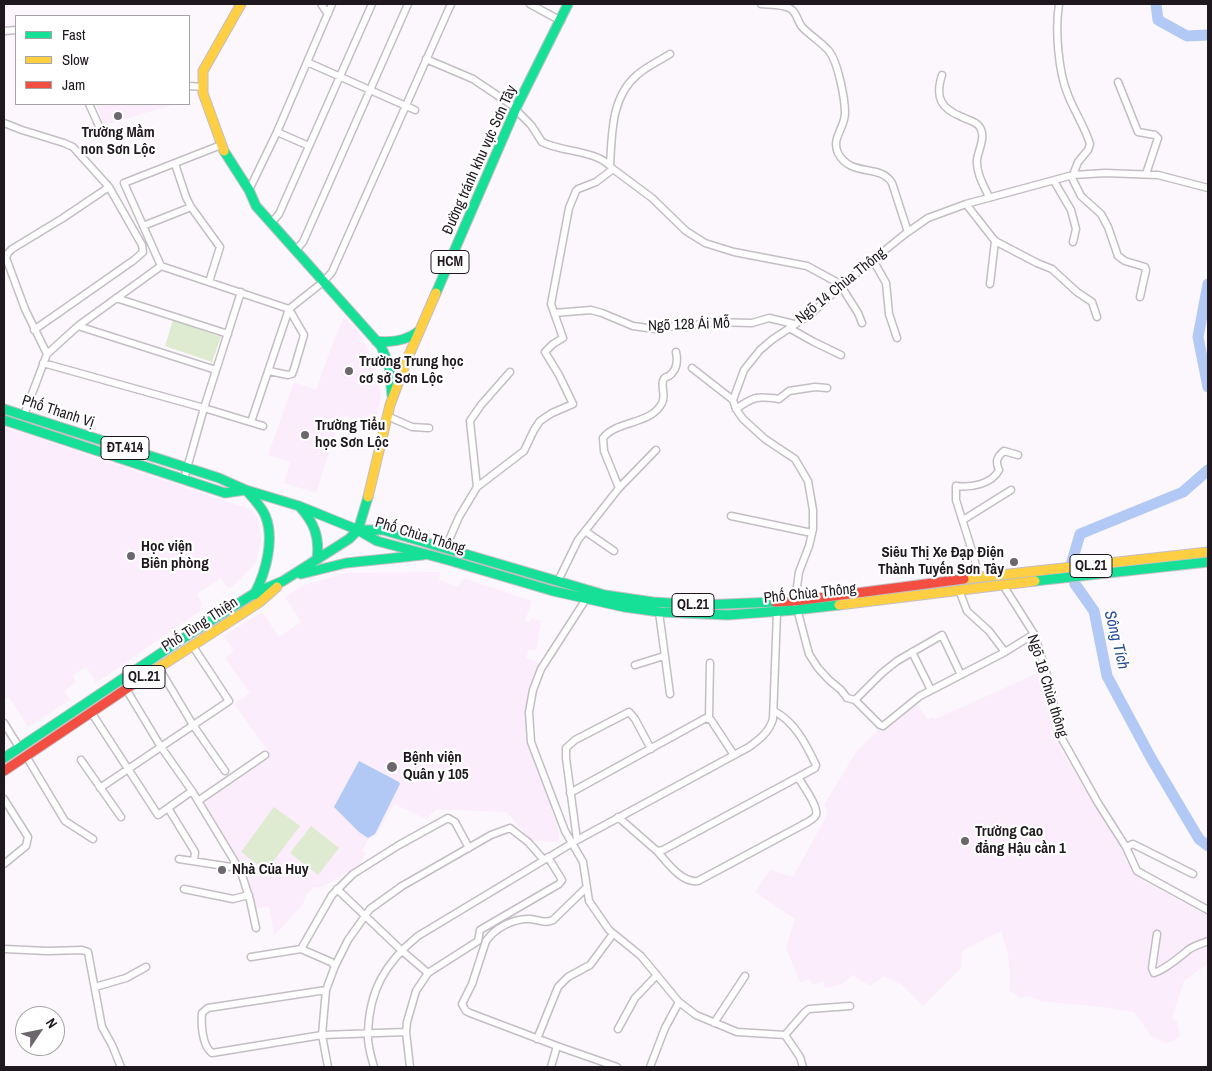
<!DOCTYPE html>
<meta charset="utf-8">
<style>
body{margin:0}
#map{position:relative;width:1212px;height:1071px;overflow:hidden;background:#fcf7fc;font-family:"Archivo Narrow",sans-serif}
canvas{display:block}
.frame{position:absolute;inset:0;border:5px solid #1f191f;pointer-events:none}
.legend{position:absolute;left:15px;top:15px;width:175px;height:90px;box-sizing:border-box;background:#fff;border:1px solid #a5a3a5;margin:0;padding:6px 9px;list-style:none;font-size:15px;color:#1f191f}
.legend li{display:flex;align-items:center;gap:10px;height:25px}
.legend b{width:25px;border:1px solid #a5a3a5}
.north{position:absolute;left:15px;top:1006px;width:50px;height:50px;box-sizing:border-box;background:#fff;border:1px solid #a5a3a5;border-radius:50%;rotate:56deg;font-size:14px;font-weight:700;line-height:20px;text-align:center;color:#1f191f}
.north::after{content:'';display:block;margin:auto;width:18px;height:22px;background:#6c676c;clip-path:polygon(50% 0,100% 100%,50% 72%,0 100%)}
</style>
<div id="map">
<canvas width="1212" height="1071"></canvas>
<div class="frame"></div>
<ul class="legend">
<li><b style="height:6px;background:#16e098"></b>Fast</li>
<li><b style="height:6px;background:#ffcf43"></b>Slow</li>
<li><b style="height:6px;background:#f24e42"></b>Jam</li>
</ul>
<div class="north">N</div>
</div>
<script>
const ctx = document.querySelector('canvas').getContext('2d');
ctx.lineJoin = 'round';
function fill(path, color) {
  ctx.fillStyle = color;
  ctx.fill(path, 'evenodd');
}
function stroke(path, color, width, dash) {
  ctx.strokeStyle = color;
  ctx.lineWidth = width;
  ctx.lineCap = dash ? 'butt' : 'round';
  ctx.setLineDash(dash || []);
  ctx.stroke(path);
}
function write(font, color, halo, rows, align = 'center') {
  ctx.font = font + ' "Archivo Narrow",sans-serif';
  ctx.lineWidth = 4.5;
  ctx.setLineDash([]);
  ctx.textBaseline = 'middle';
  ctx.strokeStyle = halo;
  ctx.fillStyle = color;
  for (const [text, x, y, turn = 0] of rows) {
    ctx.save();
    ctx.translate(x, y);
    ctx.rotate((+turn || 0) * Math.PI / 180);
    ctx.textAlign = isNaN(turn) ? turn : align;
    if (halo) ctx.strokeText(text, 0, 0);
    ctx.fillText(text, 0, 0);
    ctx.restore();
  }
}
fill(new Path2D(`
 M96,104H176L104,125Z
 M344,317L357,330L369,352L381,393L376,425L341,415L316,493L284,483L290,462L268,455L294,382L316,390L332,345Z
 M4,427L252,510L258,517L261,540L256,563L231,588L227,587L221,578L197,594L202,604L200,611L96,683L86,667L73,675L76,682L64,691L70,700L28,727L9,697L4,700Z
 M440,572L439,580L458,587L464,578L532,601L525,621L530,622L532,618L541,621L536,650L529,649L526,658L543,664L531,690L530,743L559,832V839L556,842L530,840L507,812L437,809L426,819L394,804L376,835L368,840L362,851L366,853L359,865L322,887H314L306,895L303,904L278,932L274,934L269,907L256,908L250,885L244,873L205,807L207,803L204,798L268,751L234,704L250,693L225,658L234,651L223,636L262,612L279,637L301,622L285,597L304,585L346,573Z
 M1040,672L1038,681L1043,683L1061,750L1140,879L1208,916V963L1184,981L1172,1018L1177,1022L1180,1035L1174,1041L1166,1043L1151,1036L1134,1012L1102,1007L1040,1001L1029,996L1020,998L1009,990L1010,976L1008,954L1001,931L962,951L961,968L923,1006L902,985L884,976L870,986L853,975L842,984L825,988L823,981L813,985L810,979L800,982L786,948L795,919L755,892L770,870L793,877L828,813L824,805L856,752L881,727L916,702L927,719L933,717L935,719Z`), '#fbedfc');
fill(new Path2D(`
 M173,320L221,337L212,362L165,346Z
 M274,807L300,826L266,871L241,852Z
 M311,826L339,848L318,875L290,853Z`), '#deebd1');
fill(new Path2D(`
 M359,761L399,782L400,784L375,834L368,838L359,832L334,807Z`), '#b2c9f5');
stroke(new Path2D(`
 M1156,4L1158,20L1187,36L1208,35
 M1208,284L1198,337L1208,387
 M1208,470L1183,492L1080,534L1071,565L1075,584L1094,611L1107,676L1151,758L1199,839L1208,846`), '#b2c9f5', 11);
const street = new Path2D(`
 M321,4L328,14
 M530,4L561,21
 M761,4C770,5 783,4 791,9C798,14 797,22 803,28C811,36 821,42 829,51C838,62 845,99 845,113C845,128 831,138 838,153C851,178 880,163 892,183L908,232
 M1059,4C1055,29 1058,71 1068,95C1074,111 1085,127 1090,144L1088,150L1078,162L1073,175
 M4,31L16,30
 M426,59L473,79L516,108L518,112L531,125L542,142C563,153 597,149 613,169L652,198L686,231L705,243L734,252L807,266L842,285
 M307,62L415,110
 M942,75C935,97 940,108 962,117C968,120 975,121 979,126C987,136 978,150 977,160C976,173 984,186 989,197
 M1118,82L1138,132L1155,135L1158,138L1146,174
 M189,86L202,87
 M89,104L99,126
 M4,123L22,130L64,143L73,147L109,187L142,245L143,252L134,260L34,330
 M277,132L309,146
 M221,145L124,183L161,266L289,309L304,335L294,369L292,374L288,375L269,371
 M175,164L186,197L191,207L220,247L209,282
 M610,165C612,134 611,97 637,75C647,66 659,61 670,54
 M1071,176L1081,196L1101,214L1108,227L1118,256L1125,261L1145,267L1146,270L1140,297
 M1054,181L1071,210L1076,229L1073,242
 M249,190L277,132L332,4
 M966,204L995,241L1037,263L1052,269L1077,292L1092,302L1097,317
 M272,222L279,214L372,4
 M143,226L191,207
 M295,251L303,242L408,4
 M873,260L886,283L889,314L897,338
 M990,284L995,241
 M841,286L858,313L862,323
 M116,298L228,334
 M554,313L591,310L602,313L633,326L655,329L674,326L687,327L709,322L752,323L769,318L794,324
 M78,326L216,370
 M789,328L814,342L841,355
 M47,354L25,309L6,258L8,253L12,249L63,218L109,187
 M43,363L204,408L263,426
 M692,368L733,400
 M736,409C754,396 758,396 779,399L789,391L815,387L827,388
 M24,415L47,354L78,326L161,266
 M387,416L412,427L429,428
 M251,422L289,309L323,282L332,272L451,4
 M184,479L204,408L241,292
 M477,487L470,421L481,405L510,372
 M619,488L604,451L603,438C617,420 651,425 662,403C666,396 661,388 663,381C664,377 666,377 669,376C677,370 678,361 676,352
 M731,516L812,533
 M963,520L1011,490
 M585,531L614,551
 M445,549L459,517L477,487L524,451L534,430L540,421L552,413L573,404L559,375L545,352L553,344L563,338L551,304L569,208L576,191L578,189L596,182L613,169
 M978,577L974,557L956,500V486C971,488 992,484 999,470C995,461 997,457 1004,451L1018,455
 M558,581L578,540L619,488L656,450
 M1003,585L1034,634L1046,671L1061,737L1098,803L1126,847L1137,871L1208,910
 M959,590L967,611L989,631L1005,652
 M586,599L541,669L533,690L529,712L531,742L565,831L583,862L589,901L609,930L641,956L679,1002L696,1015L737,1032L785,1035
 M659,612L670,694
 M1034,634L1005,652L920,696L883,726L880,725L855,700L847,698L841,690L829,680L818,668L809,654L795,601L799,572L809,546L813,529V510L808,481L795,459L765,439L743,419L736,409L733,400L744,370L760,350L773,339L811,314L842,285L905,234L928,218L966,204L1073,175L1105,173L1158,175L1208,188
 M912,652L931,690
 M635,665L664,656
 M159,668L193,725L225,771
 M126,689L161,747L192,791L241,872L250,900L256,928
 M855,700L882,673L897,661L942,635L961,675
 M91,712L158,815L192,791
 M709,718L710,663
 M4,723L19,747
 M26,756L65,821L93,839
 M81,760L121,817
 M100,788L229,701L192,645
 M570,793L706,718L711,720L734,755
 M4,799L28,837L26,846L4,864
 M198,801L265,755
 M168,808L195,852L194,861
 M618,817L657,851L663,850L815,768L816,765C806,744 795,722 774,711
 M577,840L566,758V748L575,740L629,712L635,719L651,749
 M1126,847L1133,844L1193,874
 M657,851C667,862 681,883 698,881L806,823C809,821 814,819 816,815C819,807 802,784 798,777
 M179,859L231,867L237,865
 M184,889L233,899L249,895
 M337,889L401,950L428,973
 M1157,934L1152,968L1154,973C1166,969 1177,959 1187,951C1192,946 1202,944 1208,941
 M4,949L48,951L82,950L88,952L102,1027L112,1045L121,1067
 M301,949L332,895L353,874L399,845L448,818L455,822L469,848
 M251,957L301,949L331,962L335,966L326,990L322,1035L328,1067
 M335,966L348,940L370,909L402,886L491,835L510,828L528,842L544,860
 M95,987L126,978L146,967
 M326,990L208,1008L202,1013C201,1024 202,1046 212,1053L322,1035L406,1032
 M714,1023L745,976
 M618,1029L635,998L657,975
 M785,1035L805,1012L809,1009L850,1006
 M785,1035L800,1057L803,1067
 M537,1039L558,987L568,977L590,965L613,934
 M557,1046L470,1013L466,1011L462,1004L472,984L486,941C495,928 514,918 530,919C539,920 545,924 553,920L587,887
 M374,1067C371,1056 367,1044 368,1033C369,990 386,962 418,936L579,839L749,747C760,739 769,732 773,719L777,612
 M410,1067L406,1032L407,1022L416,991L428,973L478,941L480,930L559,884L562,880L548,857
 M551,1067L557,1046L617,1067
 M650,1067L665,1028L679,1002`);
const fast = new Path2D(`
 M224,151L249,190L256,206L381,346L389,365L392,396
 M436,293L516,108L568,4
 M376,341C392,343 406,341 419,331
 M4,409L219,478L246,490L299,506L358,530
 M4,420L225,493L245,490
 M246,490C253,498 261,506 265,515C275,538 266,572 255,593L256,595
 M299,506C314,522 320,537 317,559
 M358,530L377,541L448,560L553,591L624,607L660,612L728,615L795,610L839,605
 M360,530H383L605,595L653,602L701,605L775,602
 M301,574L346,563L423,555
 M1035,581L1208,562
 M4,758L185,637L255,593L283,581L349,539L358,530L368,497`);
const slow = new Path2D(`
 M224,151L203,93V71L241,4
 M368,497L390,405L406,362L436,293
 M964,579L1208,552
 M839,605L1035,581
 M135,683L260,602L277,587`);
const jam = new Path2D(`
 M775,602L795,601L964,579
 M4,771L135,683`);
stroke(street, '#c3bec3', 9);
stroke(fast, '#c3bec3', 11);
stroke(slow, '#c3bec3', 11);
stroke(jam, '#c3bec3', 11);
stroke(street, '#fffeff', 6);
stroke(fast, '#16e098', 9);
stroke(slow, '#ffcf43', 9);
stroke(jam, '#f24e42', 9);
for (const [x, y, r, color] of [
 [118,116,5,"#6c676c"],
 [349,371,5,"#6c676c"],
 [305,435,5,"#6c676c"],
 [131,556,5,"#6c676c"],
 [1014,562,5,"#6c676c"],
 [392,767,6,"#6c676c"],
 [965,841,5,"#6c676c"],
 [222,870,5,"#6c676c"]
]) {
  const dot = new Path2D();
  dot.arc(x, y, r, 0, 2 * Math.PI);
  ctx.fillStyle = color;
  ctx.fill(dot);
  stroke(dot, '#fff', 2);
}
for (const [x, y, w] of [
 [450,262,38],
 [125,448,48],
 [1091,566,42],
 [693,605,42],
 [144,677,42]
]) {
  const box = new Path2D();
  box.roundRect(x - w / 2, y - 11.5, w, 23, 4);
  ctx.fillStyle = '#fff';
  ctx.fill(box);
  stroke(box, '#1f191f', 1);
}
write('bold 14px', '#1f191f', null, [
 ["HCM",450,262],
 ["ĐT.414",125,448],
 ["QL.21",1091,566],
 ["QL.21",693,605],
 ["QL.21",144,677]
]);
write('bold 15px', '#1f191f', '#fff', [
 ["Trường Mầm",118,133,"center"],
 ["non Sơn Lộc",118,150,"center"],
 ["Trường Trung học",359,362],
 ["cơ sở Sơn Lộc",359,379],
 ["Trường Tiểu",315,426],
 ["học Sơn Lộc",315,443],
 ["Học viện",141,547],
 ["Biên phòng",141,564],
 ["Siêu Thị Xe Đạp Điện",1004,553,"right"],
 ["Thành Tuyến Sơn Tây",1004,570,"right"],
 ["Bệnh viện",403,758],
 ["Quân y 105",403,775],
 ["Trường Cao",975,832],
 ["đẳng Hậu cần 1",975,849],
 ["Nhà Của Huy",232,870]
], 'left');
write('15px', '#1f191f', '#fff', [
 ["Đường tránh khu vực Sơn Tây",480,160,-66],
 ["Ngõ 14 Chùa Thông",841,286,-39],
 ["Ngõ 128 Ái Mỗ",689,325,-2],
 ["Phố Thanh Vị",58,412,18],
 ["Phố Chùa Thông",420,536,17],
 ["Phố Chùa Thông",810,594,-6],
 ["Phố Tùng Thiện",200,625,-33],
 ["Ngõ 18 Chùa thông",1047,686,73]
]);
write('italic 16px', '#274e95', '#fff', [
 ["Sông Tích",1116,640,76]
]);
</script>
